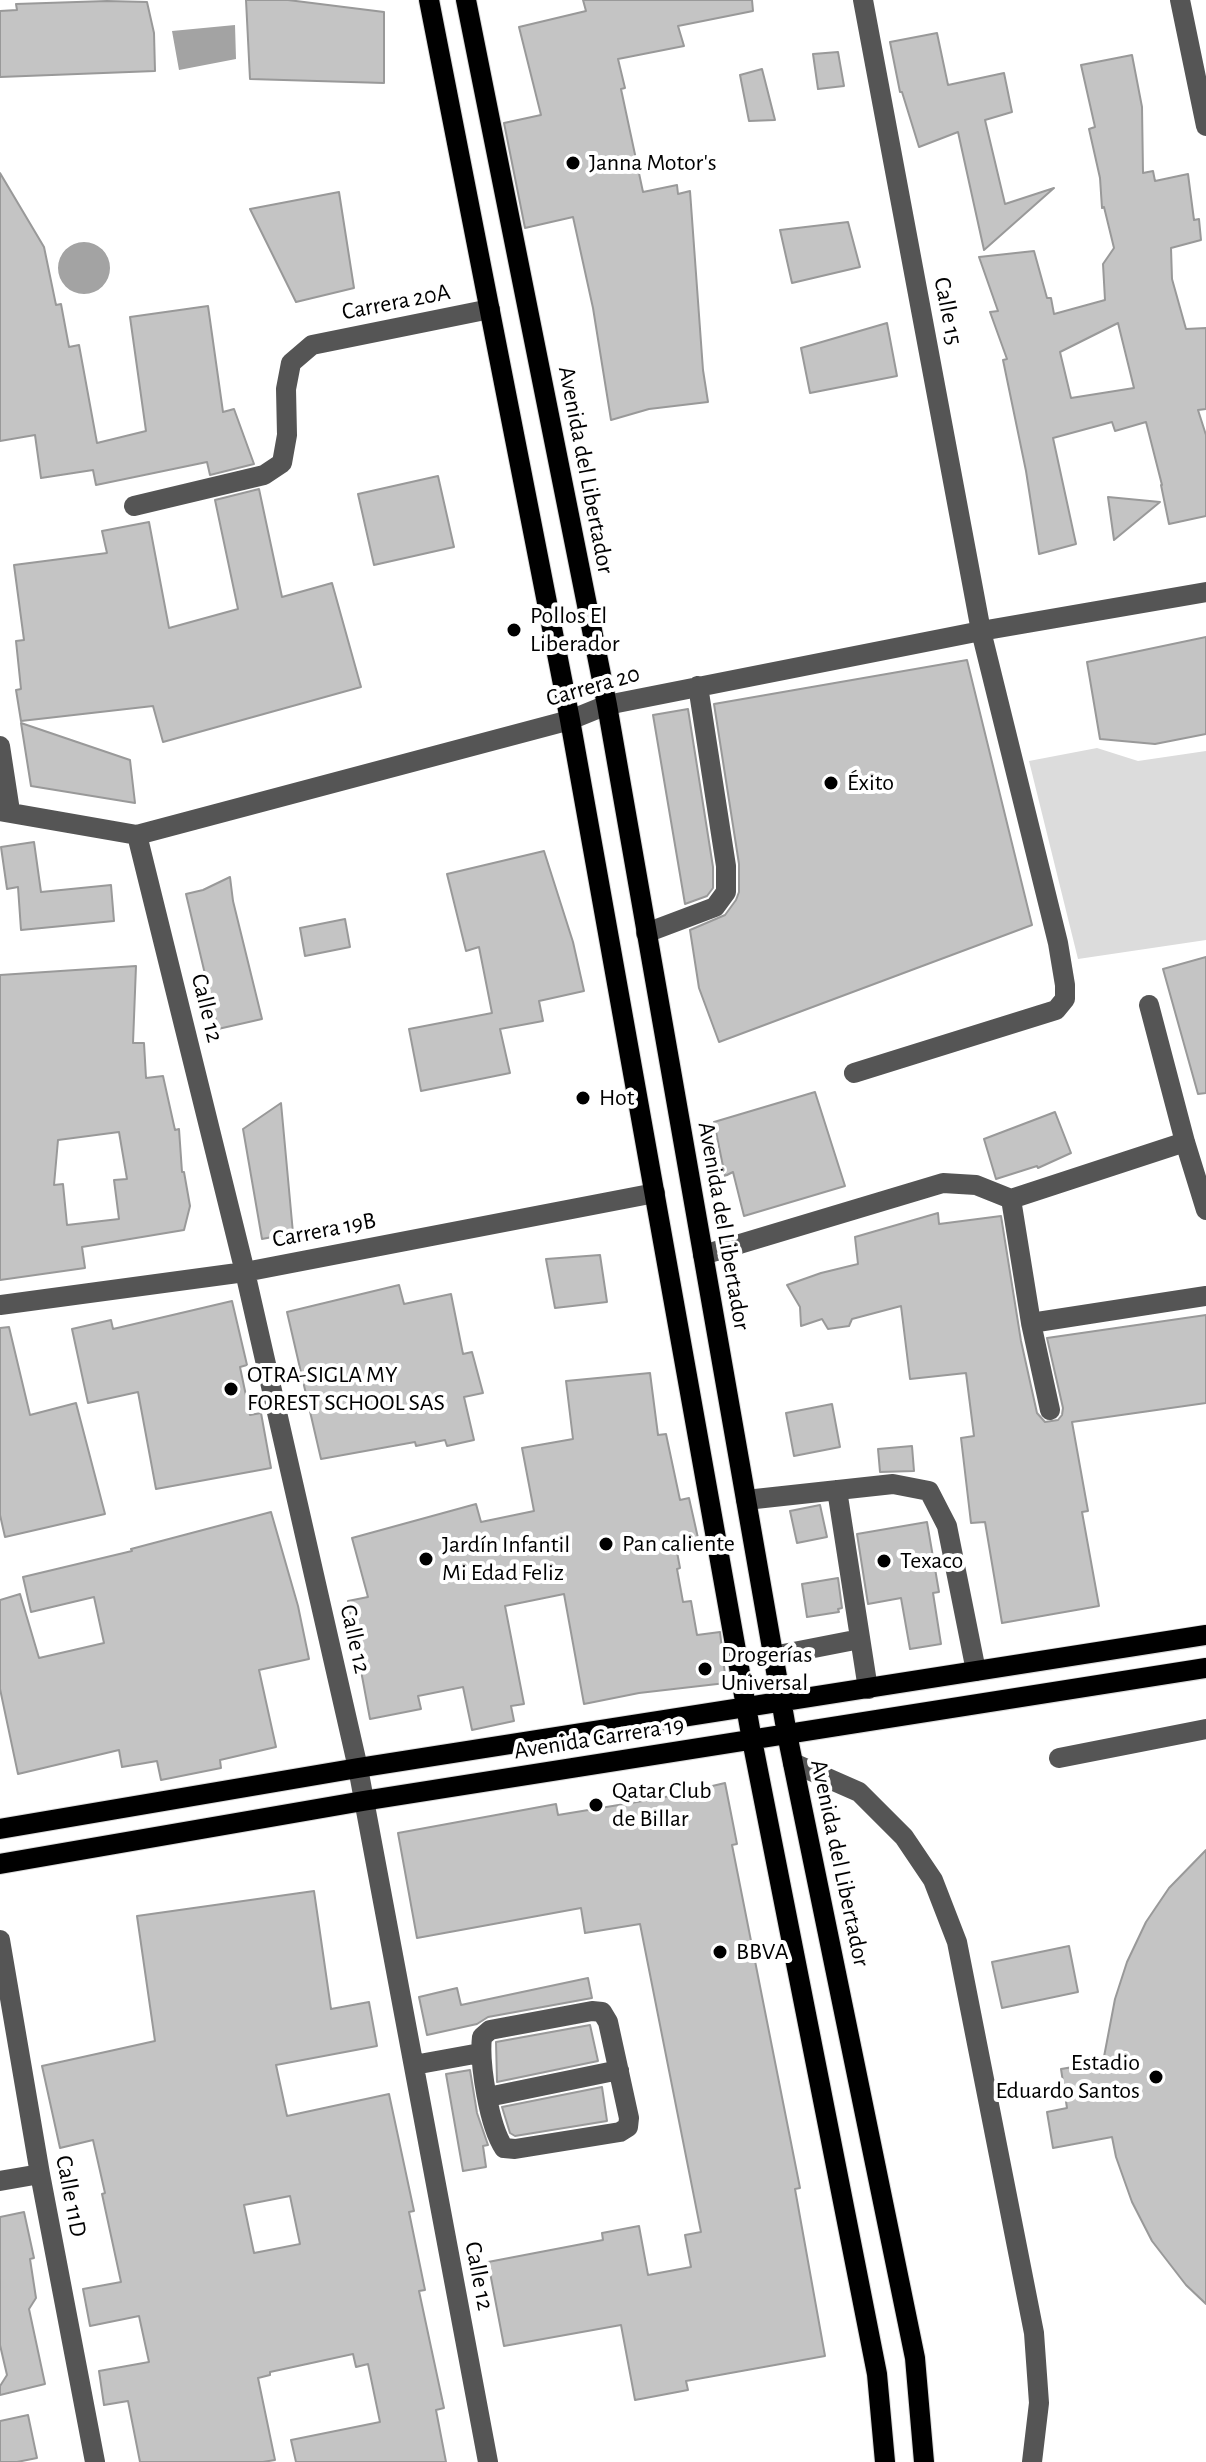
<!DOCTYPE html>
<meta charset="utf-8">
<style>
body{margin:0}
canvas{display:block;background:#fff}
</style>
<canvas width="1206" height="2462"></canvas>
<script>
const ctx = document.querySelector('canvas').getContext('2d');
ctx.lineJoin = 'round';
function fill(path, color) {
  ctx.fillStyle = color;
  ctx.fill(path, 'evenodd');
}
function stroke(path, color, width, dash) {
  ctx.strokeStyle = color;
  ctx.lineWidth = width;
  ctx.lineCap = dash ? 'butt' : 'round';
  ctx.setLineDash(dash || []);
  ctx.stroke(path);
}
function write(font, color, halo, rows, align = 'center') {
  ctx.font = font + ' "Alegreya Sans",sans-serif';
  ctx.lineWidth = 8;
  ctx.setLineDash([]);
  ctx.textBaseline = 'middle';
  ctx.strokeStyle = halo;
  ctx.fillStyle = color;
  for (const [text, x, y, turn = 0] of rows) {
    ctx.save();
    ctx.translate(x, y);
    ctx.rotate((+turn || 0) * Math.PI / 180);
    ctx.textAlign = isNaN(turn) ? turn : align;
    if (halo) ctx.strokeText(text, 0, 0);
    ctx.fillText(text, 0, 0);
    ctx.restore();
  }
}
fill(new Path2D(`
 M1097,748L1138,761L1206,751V940L1078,959L1029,761Z`), '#dcdcdc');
fill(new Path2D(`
 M235,25L236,59L179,70L172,31Z
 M58 268a26 26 0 1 1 52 0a26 26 0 1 1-52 0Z`), '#a3a3a3');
const building = new Path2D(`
 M246,0H288L384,12V83L250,79Z
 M583,0H752L753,11L678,26L684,46L618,59L625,88L621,89L643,192L677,185L678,194L690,191L703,370L708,402L649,409L611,420L593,308L573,217L525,228L504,123L541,115L519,27L586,11Z
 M107,1L147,2L154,33L155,71L0,77V11L17,10L16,4Z
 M937,33L948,85L1004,73L1012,112L985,120L1005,204L1054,188L984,250L958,132L919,147L902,92H900L890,42Z
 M838,52L844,86L818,89L813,54Z
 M1132,55L1142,107L1143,173L1153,171L1155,181L1188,174L1194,220L1199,219L1201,240L1171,248L1172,279L1186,329L1206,328V409L1198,410L1206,435V516L1169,524L1161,485H1162L1146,422L1115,431L1112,422L1053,438L1076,544L1039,554L1026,471L1003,360L1007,359L990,312L998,311L979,257L1034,251L1047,298H1051L1054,314L1105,300L1103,264L1114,248L1104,207L1102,208L1100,178L1089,129L1095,127L1081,65ZM1118,323L1134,388L1071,398L1060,352Z
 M762,69L775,120L749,121L740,75Z
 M0,173L44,247L56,305L61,304L69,347L79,345L97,443L146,431L130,317L208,306L223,412L234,409L254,464L210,475L207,462L96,485L93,470L41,478L35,435L0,441Z
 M339,192L354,288L296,302L250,209Z
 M848,222L860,267L792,283L780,230Z
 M887,323L897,376L810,393L801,348Z
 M438,476L454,547L374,565L358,494Z
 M259,489L282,597L332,583L361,687L163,742L153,706L21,721L16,690L21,689L16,641L24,640L14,565L107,553L102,531L149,522L169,628L238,609L215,500Z
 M1108,497L1160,502L1114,540Z
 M1206,637V734L1155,744L1100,739L1087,662Z
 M967,660L1032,925L719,1042L699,988L690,930L725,915L736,900L739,892V864L714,704Z
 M688,709L713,867V888L707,896L685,904L653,715Z
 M21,723L130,760L135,803L31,786Z
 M34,842L41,892L111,885L114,921L21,930L18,887L7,889L1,847Z
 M544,851L573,942L584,991L539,1001L543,1021L500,1029L510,1073L421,1091L409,1029L492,1013L479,947L466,951L447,874Z
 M230,877L233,901L262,1019L218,1029L186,894L203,890Z
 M345,919L350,947L305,956L300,928Z
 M1206,957V1093L1198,1094L1163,969Z
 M136,966L133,1043H144L146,1078L163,1076L175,1130L179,1129L182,1172H184L190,1206L184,1230L82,1247L85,1268L0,1280V975ZM119,1132L127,1179L114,1180L119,1219L67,1225L63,1184L54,1185L58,1140Z
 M815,1092L845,1186L744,1216L733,1172L725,1176L714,1122Z
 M281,1103L293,1233L262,1239L243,1129Z
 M1055,1112L1071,1153L1038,1168L1037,1166L996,1179L984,1139Z
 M938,1213L939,1224L1001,1216L1021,1341L1037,1413L1045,1422L1058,1420L1062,1415L1063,1408L1047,1338L1206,1315V1403L1072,1422L1088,1511L1082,1512L1099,1606L1002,1623L985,1522L971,1523L961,1438L974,1436L966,1373L910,1379L901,1306L852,1319L849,1326L828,1329L822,1319L801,1326L800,1307L787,1285L821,1273L858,1264L855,1237Z
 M600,1255L607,1302L555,1308L546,1259Z
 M399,1285L404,1304L451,1294L463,1354L472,1352L483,1393L464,1397L474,1440L447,1446L445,1440L416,1446L415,1442L321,1459L287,1312Z
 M232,1301L247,1365L240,1367L250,1415L261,1413L271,1468L156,1489L138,1392L88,1403L72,1329L111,1320L113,1329Z
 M9,1327L30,1415L76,1403L105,1514L5,1537L0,1515V1328Z
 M650,1373L658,1435L666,1434L680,1500L689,1498L700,1547L677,1552L680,1568L677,1569L683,1602L691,1601L697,1635L720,1632L726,1683L639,1693L584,1704L564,1594L505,1606L524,1704L511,1706L514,1721L472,1730L463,1687L418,1696L421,1709L370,1719L348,1601L368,1597L352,1538L476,1504L481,1522L534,1511L522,1448L573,1439L566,1381Z
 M832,1404L840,1447L794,1456L786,1413Z
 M912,1446L914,1471L880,1472L878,1449Z
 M820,1505L827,1537L797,1543L790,1511Z
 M271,1512L298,1606L309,1659L259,1670L276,1747L220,1760L221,1768L161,1780L157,1761L122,1767L119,1750L18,1774L0,1689V1600L20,1594L39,1658L104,1643L94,1597L31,1612L23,1577L132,1551L131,1549Z
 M927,1522L939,1592L933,1593L941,1644L910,1649L901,1598L868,1604L857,1534Z
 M838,1578L842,1608L838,1609L839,1612L807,1617L802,1584Z
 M725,1783L737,1844L732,1845L800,2188L795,2189L825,2356L686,2381L688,2390L635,2400L621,2325L504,2346L488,2262L603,2240L602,2233L639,2226L648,2275L691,2267L685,2235L701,2232L640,1924L585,1933L581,1908L417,1938L398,1833L556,1804L558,1815L661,1798Z
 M1206,1850V2304L1186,2285L1152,2241L1132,2202L1116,2157L1112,2137L1053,2148L1047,2112L1067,2108L1061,2069L1103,2062L1115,1999L1127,1962L1146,1922L1169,1888Z
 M314,1891L331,2009L369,2002L377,2046L276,2065L287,2116L389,2094L414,2211L409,2212L425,2290L419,2291L444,2408L436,2410L446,2462H296L291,2440L380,2422L368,2364L356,2367L353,2354L270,2372V2375L258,2378L275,2460L263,2462H140L128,2401L104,2405L99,2371L149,2362L139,2316L90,2326L83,2289L121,2282L102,2194L105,2193L93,2140L60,2148L42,2066L155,2041L137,1916ZM290,2196L300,2244L254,2253L244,2205Z
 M1069,1946L1078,1992L1002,2008L992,1962Z
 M588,1978L592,1998L488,2017L477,2024L427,2035L419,1997L457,1988L461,2005Z
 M590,2025L598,2061L497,2082L496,2042Z
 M470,2070L477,2113L488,2145L483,2146L486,2167L463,2171L446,2074Z
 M602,2087L607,2121L515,2136L510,2133L502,2107Z
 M24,2212L34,2258L30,2259L36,2298L29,2309L45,2384L0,2395V2386L7,2375L0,2345V2217Z
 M28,2415L37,2458L17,2462H0V2421Z`);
fill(building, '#c4c4c4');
stroke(building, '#999', 2);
const major = new Path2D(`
 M429,0L570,720L752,1740L877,2374L885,2462
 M466,0L607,705L787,1734L915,2358L924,2462
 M0,1829L358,1768L1206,1635
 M0,1864L363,1801L1206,1668`);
stroke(major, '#dbdbdb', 22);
stroke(new Path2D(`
 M1180,0L1206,126
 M134,506L264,475L282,463L287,435L286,389L291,363L312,345L490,309
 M0,746L10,811
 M0,811L137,835L570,720L607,705L981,631L1206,592
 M137,835L245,1272L358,1768L488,2462
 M646,933L715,907L726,892V866L698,686
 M1149,1005L1185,1142L1206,1210
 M854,1073L1056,1010L1065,999V985L1058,943L981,631L863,0
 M1011,1199L1031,1323L1050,1410
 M703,1255L943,1183L976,1185L1011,1199L1185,1142
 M0,1305L245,1272L655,1193
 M1031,1323L1206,1296
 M837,1490L868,1689
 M746,1500L893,1484L929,1491L947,1526L976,1671
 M773,1656L860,1639
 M1059,1758L1206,1729
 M793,1763L859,1792L904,1837L933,1880L957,1942L1034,2333L1039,2403L1032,2462
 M0,1940L40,2174L95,2462
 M592,2011L602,2012L608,2022L629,2118L628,2127L620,2132L515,2149L504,2148C489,2126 479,2063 482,2037L490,2030Z
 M414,2065L480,2053
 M488,2097L619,2070
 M0,2181L40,2174`), '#555', 20);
stroke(major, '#000', 20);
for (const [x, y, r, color] of [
 [573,163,8,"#000"],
 [514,630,8,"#000"],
 [831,783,8,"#000"],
 [583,1098,8,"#000"],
 [231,1389,8,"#000"],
 [606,1544,8,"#000"],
 [426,1559,8,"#000"],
 [884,1561,8,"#000"],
 [705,1669,8,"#000"],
 [596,1805,8,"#000"],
 [720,1952,8,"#000"],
 [1156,2077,8,"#000"]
]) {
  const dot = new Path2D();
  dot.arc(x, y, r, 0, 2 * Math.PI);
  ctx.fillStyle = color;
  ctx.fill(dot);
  stroke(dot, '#fff', 3);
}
write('24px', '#000', '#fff', [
 ["Janna Motor's",589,163],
 ["Pollos El",530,616],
 ["Liberador",530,644],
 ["Éxito",847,783],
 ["Hot",599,1098],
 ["OTRA-SIGLA MY",247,1375],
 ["FOREST SCHOOL SAS",247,1403],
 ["Pan caliente",622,1544],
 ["Jardín Infantil",442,1545],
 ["Mi Edad Feliz",442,1573],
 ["Texaco",900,1561],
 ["Drogerías",721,1655],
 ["Universal",721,1683],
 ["Qatar Club",612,1791],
 ["de Billar",612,1819],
 ["BBVA",736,1952],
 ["Estadio",1140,2063,"right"],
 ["Eduardo Santos",1140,2091,"right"]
], 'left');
write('24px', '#000', '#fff', [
 ["Carrera 20A",396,302,-11],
 ["Calle 15",948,311,79],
 ["Avenida del Libertador",586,470,79],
 ["Carrera 20",593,686,-16],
 ["Calle 12",207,1008,76],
 ["Avenida del Libertador",724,1226,80],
 ["Carrera 19B",324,1230,-11],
 ["Calle 12",355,1639,77],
 ["Avenida Carrera 19",599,1738,-9],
 ["Avenida del Libertador",840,1863,78],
 ["Calle 11D",71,2196,79],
 ["Calle 12",479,2276,79]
]);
</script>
